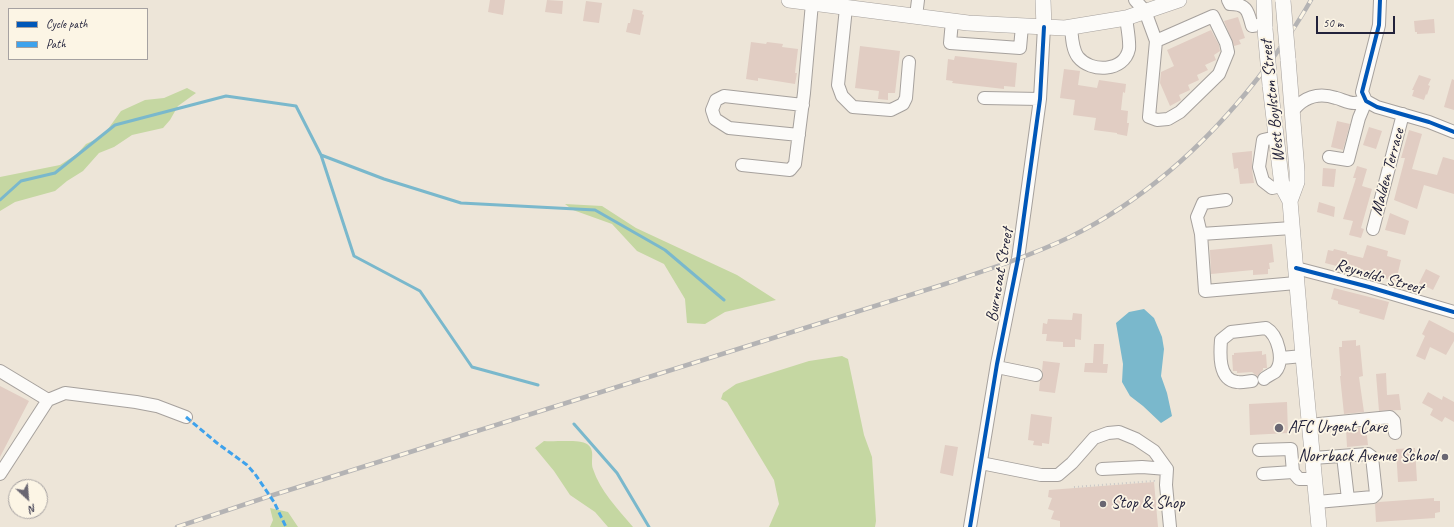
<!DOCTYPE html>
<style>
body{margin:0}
#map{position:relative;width:1454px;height:527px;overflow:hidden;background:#ede5d8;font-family:Caveat,sans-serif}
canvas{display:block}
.legend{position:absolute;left:8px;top:8px;width:140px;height:52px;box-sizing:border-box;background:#fcf5e5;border:1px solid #a5a1a1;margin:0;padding:5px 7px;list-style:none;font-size:12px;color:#22223b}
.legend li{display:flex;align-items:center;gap:8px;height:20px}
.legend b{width:20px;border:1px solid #a5a1a1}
.north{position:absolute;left:8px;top:479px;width:40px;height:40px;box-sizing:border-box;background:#fcf5e5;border:1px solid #a5a1a1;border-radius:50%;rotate:154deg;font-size:11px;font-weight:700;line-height:16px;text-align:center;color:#22223b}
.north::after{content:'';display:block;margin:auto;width:14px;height:18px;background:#696672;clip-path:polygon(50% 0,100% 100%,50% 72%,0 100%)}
.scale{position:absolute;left:1316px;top:16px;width:79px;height:18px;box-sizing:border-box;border:2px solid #22223b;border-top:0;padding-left:5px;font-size:12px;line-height:14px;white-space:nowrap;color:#22223b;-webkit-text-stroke:3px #fcf5e5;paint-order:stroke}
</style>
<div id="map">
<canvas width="1454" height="527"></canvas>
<ul class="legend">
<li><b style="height:5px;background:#0057b8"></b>Cycle path</li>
<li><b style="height:5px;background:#3ea2ec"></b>Path</li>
</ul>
<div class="north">N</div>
<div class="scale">50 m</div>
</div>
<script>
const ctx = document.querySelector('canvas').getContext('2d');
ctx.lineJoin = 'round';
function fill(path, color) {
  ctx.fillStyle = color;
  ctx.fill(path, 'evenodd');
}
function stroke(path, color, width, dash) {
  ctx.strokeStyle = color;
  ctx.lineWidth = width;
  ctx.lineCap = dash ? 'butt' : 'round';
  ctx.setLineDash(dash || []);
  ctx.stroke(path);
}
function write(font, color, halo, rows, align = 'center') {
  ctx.font = font + ' Caveat,sans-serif';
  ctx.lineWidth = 3.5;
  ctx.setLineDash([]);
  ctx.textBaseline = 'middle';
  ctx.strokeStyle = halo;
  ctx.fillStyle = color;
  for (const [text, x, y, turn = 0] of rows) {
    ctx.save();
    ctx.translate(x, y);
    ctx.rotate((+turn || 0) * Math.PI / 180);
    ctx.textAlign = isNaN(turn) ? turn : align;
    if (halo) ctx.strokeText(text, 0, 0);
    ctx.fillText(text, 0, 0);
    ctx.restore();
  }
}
fill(new Path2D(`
 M187,88L196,93L178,106L170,120L163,128L132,135L114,147L99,153L83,171L67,181L55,191L15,202L0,211V177L60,165L77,154L86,144L103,136L121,111L145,100L164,98Z
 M565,204L602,206L636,228L737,275L776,300L725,312L705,324L687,323L685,299L664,264L637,251L612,224L573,210Z
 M842,356L848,359L864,435L872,457L876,521L875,527H769L779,504L774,480L727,402L721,399L723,393L736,384L809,361Z
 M544,441C554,442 580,439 587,444C596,450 590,460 593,469C600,491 618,509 633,527H608L595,512L570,495L554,471L535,448Z
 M270,508L288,512L298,527H270L273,520Z`), '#c5d7a2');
fill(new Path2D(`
 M1144,309L1154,318L1162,337L1164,349L1161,376L1167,393L1172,416L1161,423L1143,406L1130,396L1122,382L1123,364L1116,323L1129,312Z`), '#7ab8cc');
stroke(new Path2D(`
 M321,155L384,179L461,203L595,210L665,250L724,300
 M0,200L21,181L55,173L115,125L226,96L296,106L321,155L354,256L420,291L472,367L538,385
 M574,424L617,473L649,527`), '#7ab8cc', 3);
fill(new Path2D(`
 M490,0H505L503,15L488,12Z
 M547,0L563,1L562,14L545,12Z
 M586,1L602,3L599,23L583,21Z
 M633,9L643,11L642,14L644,15L640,35L626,32L628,23H630Z
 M1238,17L1245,38L1239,40L1241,44L1234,46L1224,21Z
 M1434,19L1435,33L1417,34V32H1415L1414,21Z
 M1211,30L1219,45L1220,51L1214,55L1216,60L1205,65L1208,70L1197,75L1199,80L1188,85L1190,90L1179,95L1181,100L1170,106L1160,83L1161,72L1174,66L1167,50Z
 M751,42L766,44L767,42L783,44L782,47L798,49L795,73H797L795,84L758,78V81L746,79Z
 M860,46L900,51L895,93H888V100L878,99L879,91L855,88Z
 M955,56L1017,63L1015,87L1004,86V89L952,83L953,81L946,80L948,59L954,60Z
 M1064,69L1080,71L1078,85L1097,88L1099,80L1126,84L1125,93L1123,92L1121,110L1128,111L1127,123H1129L1127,136L1117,134V133L1094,130L1096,118L1073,115L1075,100L1060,98Z
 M1419,75L1431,79L1428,85L1430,86L1427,95L1426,94L1424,100L1412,96L1414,90H1412Z
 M1452,79L1454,80V110L1444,107Z
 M1337,121L1350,124L1343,150L1331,147Z
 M1369,127L1382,131L1376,149L1363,145Z
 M1409,130L1422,134L1412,169L1437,175L1443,157L1454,160V194L1424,185L1417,209L1394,200L1405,158H1401Z
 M1252,151V169L1254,183L1240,184L1238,168L1234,169L1232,153Z
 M1357,166L1367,169L1362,186L1372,189L1361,228L1364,229L1361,238L1349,235L1353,221L1343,219L1356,178H1353Z
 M1323,168L1336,169L1334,187L1322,186Z
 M1319,202L1335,207L1334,217L1317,212Z
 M1390,213L1409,221L1405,235L1385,230Z
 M1272,244L1274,262L1269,263L1270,269H1268V274L1253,275V270L1211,274L1210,250Z
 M1367,245L1388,251L1387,256L1401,260L1396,281L1325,263L1328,250L1333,251L1334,249L1347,252V254L1363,258Z
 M1426,269L1440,276L1433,290L1419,283Z
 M1334,288L1389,302L1384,320L1359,313L1360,310L1338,304V301L1331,299Z
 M1073,313L1082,314L1081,340L1075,339V347H1063V342L1046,341L1047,334H1042L1043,323L1047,324L1048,319L1072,320Z
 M1429,320L1454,333V341L1446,355L1430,347L1425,360L1416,356L1425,336L1422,334Z
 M1356,340V346L1360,345L1363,376L1359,377L1364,412L1344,414L1340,376H1341L1339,347H1342V341Z
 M1094,344H1104L1103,364H1108L1107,373L1084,372L1085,363H1093Z
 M1262,351V355L1266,354L1267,368H1263V370L1257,376L1252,372L1237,373V371H1233L1232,355H1234V353Z
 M1043,361L1060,363L1055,393L1039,391L1040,381L1043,376L1042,371Z
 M1386,373L1387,395L1399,394L1401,410L1379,411L1376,374Z
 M0,386L29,401L0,457Z
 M1428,392L1442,400L1443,396L1454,402V422L1445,417L1442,422L1430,415L1433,409L1422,403Z
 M1287,402L1288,433L1250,435L1249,404Z
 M1031,414L1052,417L1049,444L1042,443V446L1033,445L1034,441L1028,440Z
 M1366,427L1368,445L1347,447L1346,429Z
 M945,445L958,447L953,476L940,473Z
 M1415,448L1417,481L1398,482L1396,449Z
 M1154,482L1158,527H1060V521L1051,519L1054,511L1048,509L1052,498L1048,497L1049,490Z
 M1434,498V501H1440V512L1435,513V518L1376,522L1375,504L1379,502Z`), '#e1cdc3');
const minor = new Path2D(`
 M1135,0L1145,11L1156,41L1149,117L1157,120L1168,119L1180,112L1219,74L1228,52L1226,43L1213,16L1156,41
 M1228,0L1230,4C1247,4 1248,11 1252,26L1265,24
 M1380,0L1379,25L1362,92L1366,101L1377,107L1429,122L1454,132
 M846,8L838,85L842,96L853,107L891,110L903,104L906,98L909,62
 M916,16L918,0
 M952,21L950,43L1020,48L1022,26
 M1071,27C1072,37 1072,49 1078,57C1091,73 1124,72 1129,49C1130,41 1127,26 1126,18
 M984,98L1040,99
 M1292,112C1303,97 1318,92 1336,98C1341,99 1348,103 1354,103C1358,103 1362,101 1366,101
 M799,135L729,128L715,119L712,110L716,100L724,96L803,105
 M1276,137L1263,140L1259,167L1263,181L1272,188L1282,186
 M1329,157L1348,160L1359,118L1366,101
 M742,165L790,170L795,164L804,93L812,3
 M1292,228L1201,234L1205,291L1296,283
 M1373,229L1403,114
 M1201,234L1197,217L1203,203L1226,200
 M1296,268L1369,287L1454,312
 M1281,358L1303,356
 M997,367L1036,375
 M0,371L48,400L65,393L136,402L157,406L186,417
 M1252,381C1248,381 1242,383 1237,382C1218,380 1220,353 1221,340L1231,332L1266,328C1278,335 1285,361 1275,372C1272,374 1267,376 1264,379
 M1309,425L1390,417L1394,421L1395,433
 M1259,450L1291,449L1293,472L1299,479H1315
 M1343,456L1348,499
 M1313,458L1368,454L1372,457L1376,494L1373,497L1317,502
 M981,463L1041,475H1058L1072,463L1094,438L1108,433L1119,432L1136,439L1154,451L1167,469L1166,485L1170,527
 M1102,469L1142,467L1167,469
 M0,474L48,400
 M1263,474L1293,472
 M970,527L997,364L1018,259L1040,99L1044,27`);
const major = new Path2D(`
 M789,0L968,23L1065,28L1126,18L1179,0
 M1043,0L1044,27
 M1264,0L1265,29
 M1288,59L1297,171V182L1290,201
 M1270,85L1282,186L1290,201L1303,356L1319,527`);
stroke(minor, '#a6a19d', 14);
stroke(major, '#a6a19d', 16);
stroke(new Path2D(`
 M1074,487L1154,481L1155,482`), '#cac8c7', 2, [1, 3]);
stroke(minor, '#fcfbf9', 12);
stroke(major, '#fcfbf9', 15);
const rail = new Path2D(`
 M177,527L270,496L945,284C987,270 1030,256 1070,237C1145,200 1207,143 1258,78C1277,53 1296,27 1311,0`);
stroke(rail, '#b4b3b4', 4.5);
stroke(rail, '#fcf5e5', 3, [9]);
const majorBridge = new Path2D(`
 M1283,1L1288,59
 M1265,29L1270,85`);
stroke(majorBridge, '#a6a19d', 16, []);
stroke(majorBridge, '#fcfbf9', 15);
stroke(new Path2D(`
 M186,417L217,443L247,465L255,474L274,502L286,527`), '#3ea2ec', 3, [6, 3]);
stroke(new Path2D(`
 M1380,0L1379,25L1362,92L1366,101L1377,107L1429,122L1454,132
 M1296,268L1369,287L1454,312
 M970,527L997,364L1018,259L1040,99L1044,27`), '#0057b8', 4);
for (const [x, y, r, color] of [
 [1279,428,5,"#696672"],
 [1445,457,4,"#696672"],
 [1103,504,4,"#696672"]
]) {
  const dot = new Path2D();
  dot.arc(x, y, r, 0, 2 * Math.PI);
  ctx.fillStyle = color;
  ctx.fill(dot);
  stroke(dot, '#fcf5e5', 1.5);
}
write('17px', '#22223b', '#fcf5e5', [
 ["West Boylston Street",1273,101,-96],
 ["Malden Terrace",1388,172,-75],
 ["Burncoat Street",1000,275,-80],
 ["Reynolds Street",1379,277,16]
]);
write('17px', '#22223b', '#fcf5e5', [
 ["AFC Urgent Care",1288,428],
 ["Norrback Avenue School",1437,457,"right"],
 ["Stop & Shop",1111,504]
], 'left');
</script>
